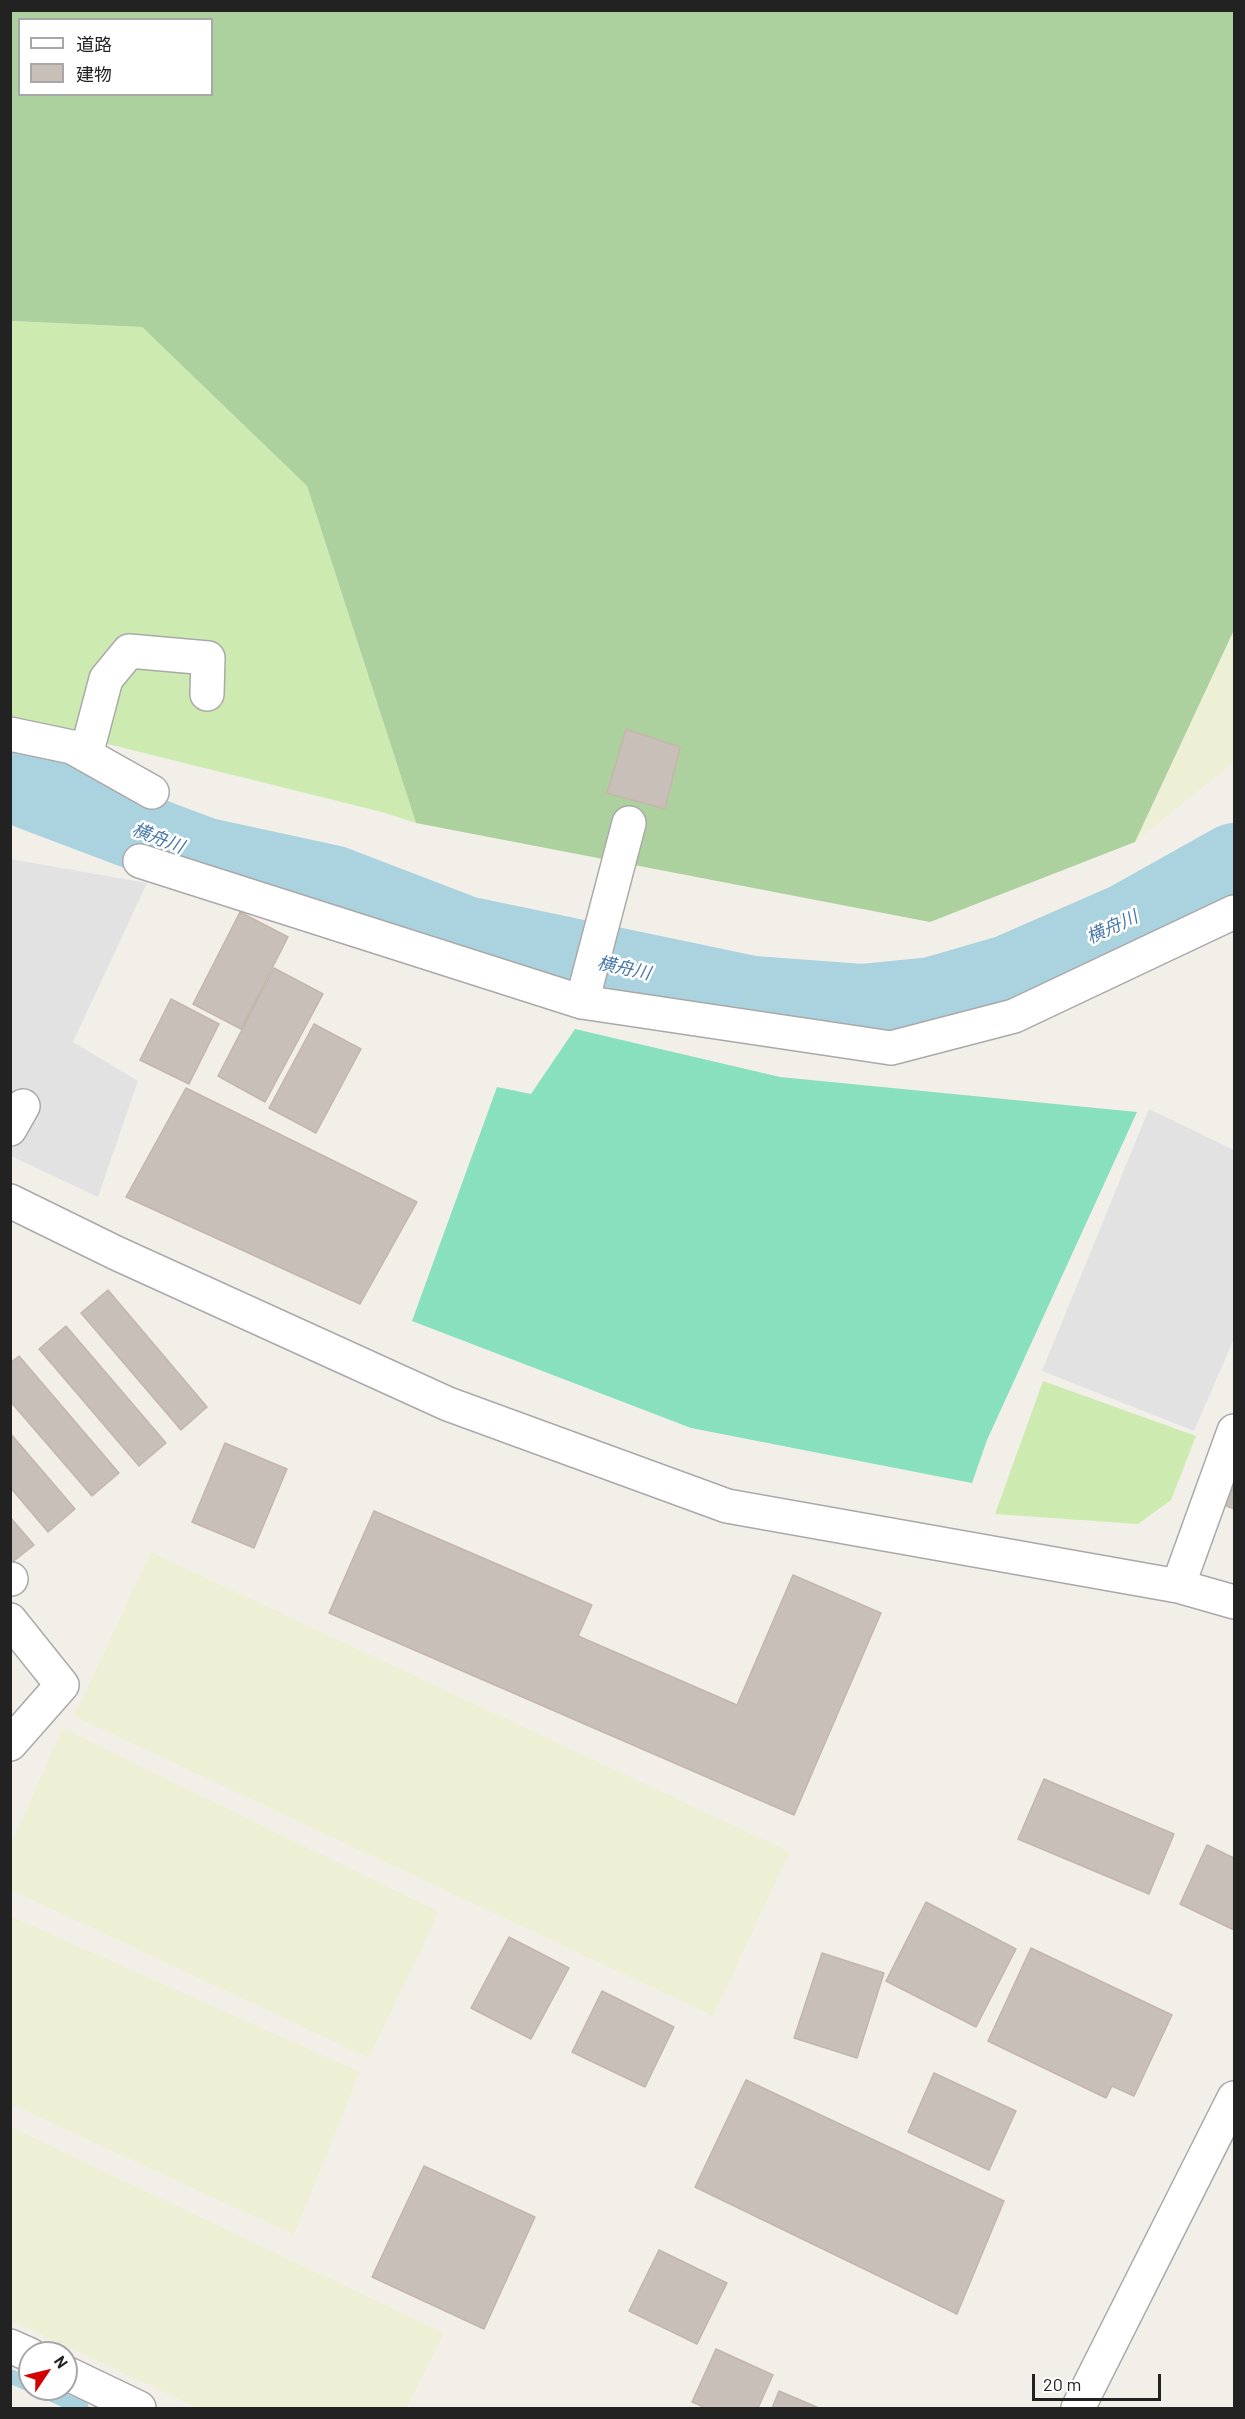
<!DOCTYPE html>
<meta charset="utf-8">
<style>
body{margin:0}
#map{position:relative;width:1245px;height:2419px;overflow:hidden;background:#f2efe9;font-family:Barlow,"Noto Sans JP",sans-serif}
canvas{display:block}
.frame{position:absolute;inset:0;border:12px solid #222;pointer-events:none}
.legend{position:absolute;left:18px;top:18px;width:195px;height:78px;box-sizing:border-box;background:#fff;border:2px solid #a7a7a7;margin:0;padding:8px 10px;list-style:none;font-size:18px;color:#222}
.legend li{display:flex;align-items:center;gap:12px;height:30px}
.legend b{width:30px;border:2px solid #a7a7a7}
.north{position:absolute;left:18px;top:2341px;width:60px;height:60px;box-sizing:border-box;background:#fff;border:2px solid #a7a7a7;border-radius:50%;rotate:55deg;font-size:16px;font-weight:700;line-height:24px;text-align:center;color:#222}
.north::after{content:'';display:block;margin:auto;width:21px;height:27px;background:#d40000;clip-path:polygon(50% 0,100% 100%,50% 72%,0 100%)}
.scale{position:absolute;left:1032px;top:2374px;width:129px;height:27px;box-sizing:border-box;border:3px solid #222;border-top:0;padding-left:8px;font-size:18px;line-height:21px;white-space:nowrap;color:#222;-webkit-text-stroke:4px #fff;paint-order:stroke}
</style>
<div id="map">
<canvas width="1245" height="2419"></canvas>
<div class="frame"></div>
<ul class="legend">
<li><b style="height:8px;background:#fff"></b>道路</li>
<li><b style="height:16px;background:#c7bfb8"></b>建物</li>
</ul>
<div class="north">N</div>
<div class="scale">20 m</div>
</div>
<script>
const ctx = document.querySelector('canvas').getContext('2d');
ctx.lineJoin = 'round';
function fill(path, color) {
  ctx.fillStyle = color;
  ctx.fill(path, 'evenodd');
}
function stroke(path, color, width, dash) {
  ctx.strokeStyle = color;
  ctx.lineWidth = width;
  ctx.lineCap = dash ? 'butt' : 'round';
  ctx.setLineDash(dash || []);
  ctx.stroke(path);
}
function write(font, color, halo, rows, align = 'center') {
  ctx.font = font + ' Barlow,"Noto Sans JP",sans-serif';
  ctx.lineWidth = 5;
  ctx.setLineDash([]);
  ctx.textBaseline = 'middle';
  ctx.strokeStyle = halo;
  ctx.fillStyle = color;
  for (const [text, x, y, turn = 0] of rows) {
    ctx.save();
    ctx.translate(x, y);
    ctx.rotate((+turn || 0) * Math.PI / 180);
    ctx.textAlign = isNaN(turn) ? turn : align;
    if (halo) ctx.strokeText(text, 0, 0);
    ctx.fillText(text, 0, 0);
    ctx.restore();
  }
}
fill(new Path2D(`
 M1234,630V762L1135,842Z
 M151,1552L790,1852L713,2016L74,1716Z
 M63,1728L439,1912L369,2058L11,1890V1843Z
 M11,1916L360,2072L294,2235L11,2104Z
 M11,2127L444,2333L407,2408H198L11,2320Z`), '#eef0d5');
fill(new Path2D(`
 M11,321L142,327L307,486L416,823L382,812L11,720Z
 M1043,1381L1196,1436L1171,1500L1138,1524L995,1514Z`), '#cdebb0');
fill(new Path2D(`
 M11,11H1234V630L1135,842L930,922L416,823L307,486L142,327L11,321ZM20,20H212V94H20Z`), '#add19e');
fill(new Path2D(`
 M575,1029L780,1077L1137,1112L987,1440L972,1483L691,1428L412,1321L497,1087L531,1094Z`), '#88e0be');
fill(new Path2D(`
 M10,859L147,883L73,1042L138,1081L98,1197L11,1156Z
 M1149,1109L1234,1150V1339L1194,1431L1042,1371Z`), '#e2e2e2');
stroke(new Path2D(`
 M10,2376L30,2385
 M39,2389L82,2408`), '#aad3df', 14);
stroke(new Path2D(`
 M10,783L203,856L332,884L465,935L752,995L862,1003L932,996L1008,974L1127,922L1234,862`), '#aad3df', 78);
const building = new Path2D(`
 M626,729L680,747L665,809L607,793Z
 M240,912L288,937L241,1029L193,1004Z
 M274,968L323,994L265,1102L218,1076Z
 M171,999L219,1024L189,1084L140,1060Z
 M314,1024L361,1049L316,1133L269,1108Z
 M186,1088L417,1202L360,1304L126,1197Z
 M108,1290L207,1407L181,1430L81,1313Z
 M66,1326L166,1443L139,1466L39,1349Z
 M19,1356L119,1473L92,1496L10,1401V1363Z
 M10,1433L75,1509L48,1532L10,1487Z
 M225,1443L287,1469L254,1548L192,1522Z
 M1234,1455V1509L1216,1502Z
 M374,1511L592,1605L578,1636L737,1705L793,1575L881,1613L794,1815L329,1613Z
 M10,1517L34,1545L10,1564Z
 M1044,1779L1174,1834L1149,1894L1018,1839Z
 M1207,1845L1234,1858V1930L1180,1904Z
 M926,1902L1016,1949L976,2027L886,1981Z
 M509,1937L569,1968L531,2039L471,2008Z
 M1031,1948L1172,2015L1134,2096L1112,2086L1106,2098L988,2041Z
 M822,1953L884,1973L857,2058L794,2038Z
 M602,1991L674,2027L645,2087L572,2052Z
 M934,2073L1016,2111L989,2170L908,2132Z
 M746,2080L1004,2201L957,2314L695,2187Z
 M424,2166L535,2217L484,2329L372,2277Z
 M659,2250L727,2283L697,2344L629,2311Z
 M716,2349L773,2375L758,2408H706L692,2402Z
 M779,2391L819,2408H772Z`);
fill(building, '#c7bfb8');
stroke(building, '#c4b6ab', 1.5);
const minor = new Path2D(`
 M10,734L72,747L152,792
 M86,755L106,679L129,651L208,658L207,694
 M140,861L582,1002L891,1048L1014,1016L1234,912
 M582,1002L629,823
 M10,1129L23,1106
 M10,1201L116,1253L448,1404L727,1506L1178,1586L1234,1602
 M10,1579H11
 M1178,1586L1234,1431
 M10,1620L62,1685L10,1744
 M10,2346L30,2355
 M66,2373L139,2408
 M1078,2408L1234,2098`);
stroke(minor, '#a9a9a9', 36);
stroke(minor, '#fff', 33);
write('italic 18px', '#4a7aab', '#fff', [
 ["横舟川",158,838,21],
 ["横舟川",1112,927,-25],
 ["横舟川",624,968,12]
]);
</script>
